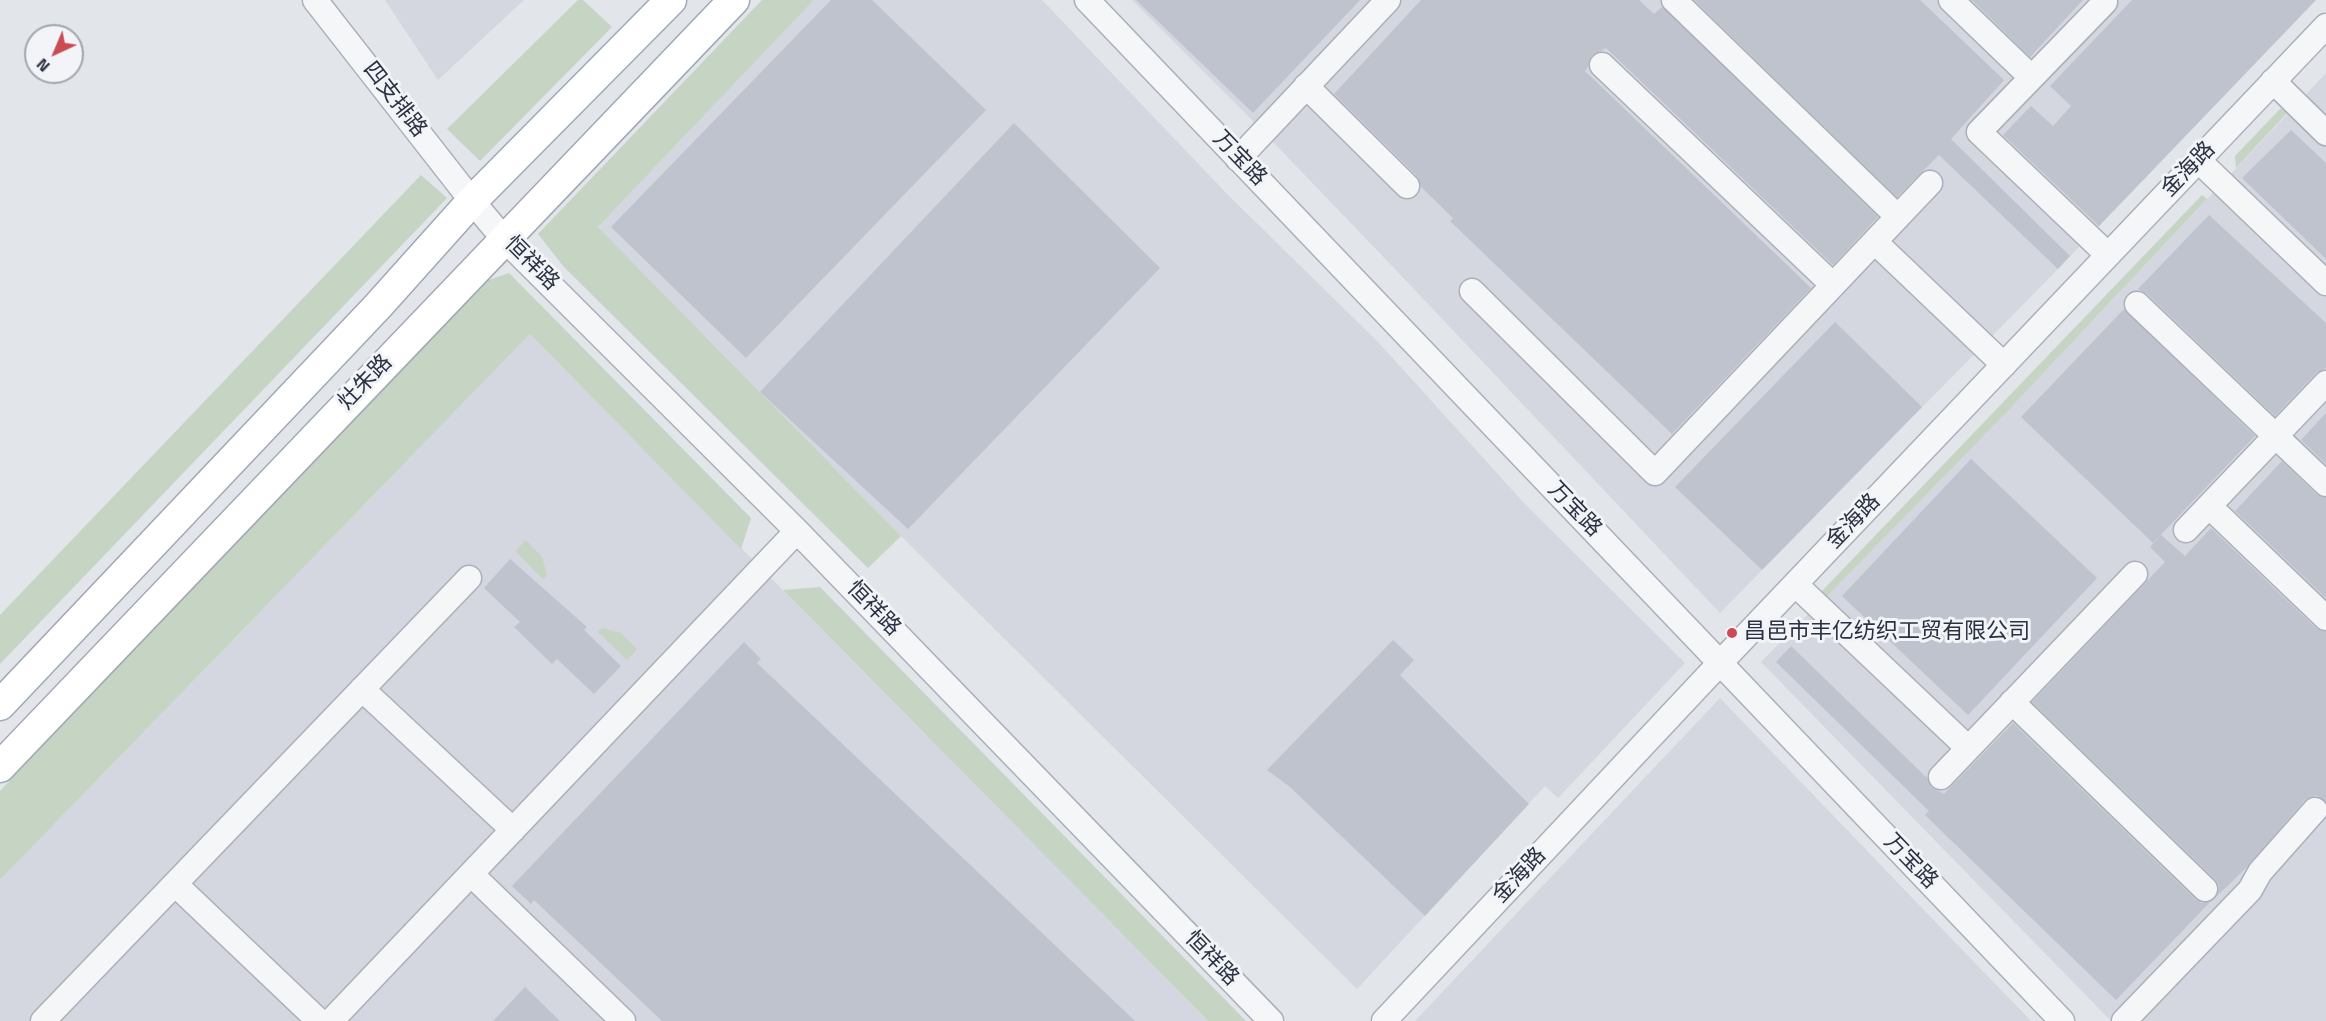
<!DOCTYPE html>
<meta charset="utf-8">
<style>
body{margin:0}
#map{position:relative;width:2326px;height:1021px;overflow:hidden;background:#e2e5ea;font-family:"Titillium Web",sans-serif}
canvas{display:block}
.north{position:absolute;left:24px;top:24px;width:60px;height:60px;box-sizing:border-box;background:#f2f4f7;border:2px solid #a2a6af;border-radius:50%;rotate:224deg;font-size:16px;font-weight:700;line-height:24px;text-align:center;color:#2a3142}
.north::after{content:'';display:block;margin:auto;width:21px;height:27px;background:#cb4b55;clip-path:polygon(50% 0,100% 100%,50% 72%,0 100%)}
</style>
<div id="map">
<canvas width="2326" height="1021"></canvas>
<div class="north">N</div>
</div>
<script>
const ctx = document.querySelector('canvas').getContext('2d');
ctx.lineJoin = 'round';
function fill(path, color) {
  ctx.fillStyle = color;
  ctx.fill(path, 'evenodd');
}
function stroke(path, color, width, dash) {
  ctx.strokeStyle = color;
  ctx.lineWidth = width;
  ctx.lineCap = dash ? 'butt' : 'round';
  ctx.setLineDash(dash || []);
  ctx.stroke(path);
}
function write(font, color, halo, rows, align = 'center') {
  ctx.font = font + ' "Titillium Web","Noto Sans SC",sans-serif';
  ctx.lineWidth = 6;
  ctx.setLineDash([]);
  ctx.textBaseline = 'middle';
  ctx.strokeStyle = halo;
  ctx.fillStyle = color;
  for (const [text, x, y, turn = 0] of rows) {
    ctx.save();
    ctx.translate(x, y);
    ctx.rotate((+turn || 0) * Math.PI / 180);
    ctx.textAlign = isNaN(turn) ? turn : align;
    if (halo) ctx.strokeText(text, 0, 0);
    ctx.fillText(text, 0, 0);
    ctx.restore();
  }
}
fill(new Path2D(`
 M385,0H524L438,80Z
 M814,0H1042L1229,196L1379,343L1524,503L1685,663L1558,798L1545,786L1357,989L901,536L598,227Z
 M1132,0H2316L2058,269L1720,613L1395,269L1249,117Z
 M2326,73V1021H2111L1761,662L2005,414Z
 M530,334L1208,1021H0V880Z
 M1720,698L1949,936L2031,1021H1415Z`), '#d4d7df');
fill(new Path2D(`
 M578,0H583L612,27L480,161L447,129Z
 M762,0H814L598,227L901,536L868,568L564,267L538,234Z
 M2281,108L2287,113L2236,168L2235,156Z
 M421,175L447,198L0,664V615Z
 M2202,195L2207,199L2005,414L1826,597L1821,592Z
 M509,273L751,518L741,549L530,334L0,880V791L483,282Z
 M526,540L542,557L547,575L543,579L515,551Z
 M820,587L1246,1021H1208L783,590Z
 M602,628L621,633L637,649L627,660L598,632Z`), '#c6d4c3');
fill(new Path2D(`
 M831,0H872L986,110L746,358L611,227Z
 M1136,0H1360L1253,113Z
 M1421,0H1639L1654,14L1662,7L1878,217L1833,265L1606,48L1591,56L1588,67L1585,71L1811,288L1672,434L1450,221L1453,218L1421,187L1417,176L1334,94Z
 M1694,0H1920L2004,80L1951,139L2070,256L2058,269L1939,155L1897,197Z
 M1972,0H2083L2030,57Z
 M2132,0H2316L2099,226L2003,135L2031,106L2053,126L2071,106L2050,86Z
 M1014,123L1160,268L908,529L760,392Z
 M2291,130L2326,163V259L2242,178Z
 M2209,215L2326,323V368L2316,373L2275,416L2147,294L2138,289Z
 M2124,309L2255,436L2153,543L2021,417Z
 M1835,322L1922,407L1762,570L1675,487Z
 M2326,413V464L2301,440Z
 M1971,459L2097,578L1968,715L1842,596Z
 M2282,461L2316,494L2326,498V598L2235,511Z
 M2211,528L2316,628L2326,632V802L2316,795L2305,800L2247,867L2218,895L2219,886L2215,879L2032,702L2165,562L2150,547L2161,535L2185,556Z
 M510,559L587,627L584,630L621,666L594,694L557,659L552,664L514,627L520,622L484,588Z
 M1393,640L1414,660L1400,675L1529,804L1425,916L1290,787L1267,770Z
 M744,642L761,659L757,663L1135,1021H662L534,900L531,904L512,886Z
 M1791,646L1927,778L1931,787L1944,794L2013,723L2195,899L2202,903L2211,901L2116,1000L1925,815L1929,811L1776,662Z
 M525,987L560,1021H493Z`), '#bfc3cd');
const minor = new Path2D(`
 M315,0L472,201L504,239L797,531L1271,1021
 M1087,0L2062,1021
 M1674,0L1898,217
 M1951,0L2031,77
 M2105,2L1979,132L2108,255
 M1602,65L1833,285
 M2273,81L2326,133
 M1306,86L1407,186
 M1238,159L1388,0
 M2198,160L2326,283
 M1875,242L2004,365
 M1472,291L1655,473L1930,183
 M2137,304L2326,484
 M2209,506L2326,618
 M2186,530L2326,383
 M1795,584L1968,748
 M362,689L513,830
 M2012,702L2205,889
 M1941,777L2135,574
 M471,874L623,1021
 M175,884L319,1021
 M43,1021L469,578
 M331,1021L797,531
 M1384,1021L1720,663L2326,26
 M2124,1021L2250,890L2260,872L2315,810`);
const major = new Path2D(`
 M0,705L378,306L472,201L671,0
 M0,767L734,0`);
stroke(minor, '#abafb8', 27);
stroke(major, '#a2a8b5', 33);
stroke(minor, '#f5f6f8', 24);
stroke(major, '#fff', 30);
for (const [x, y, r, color] of [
 [1732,633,6,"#cb4b55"]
]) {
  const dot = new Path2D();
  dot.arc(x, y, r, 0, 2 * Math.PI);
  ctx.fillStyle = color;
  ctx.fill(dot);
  stroke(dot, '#f2f4f7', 2);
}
write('22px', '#2a3142', '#f2f4f7', [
 ["四支排路",394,100,52],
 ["万宝路",1239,159,46],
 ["金海路",2189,170,-46],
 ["恒祥路",531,264,45],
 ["灶朱路",366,383,-46],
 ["万宝路",1574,510,46],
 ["金海路",1854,522,-46],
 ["恒祥路",873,609,46],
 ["万宝路",1910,862,46],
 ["金海路",1520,876,-47],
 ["恒祥路",1211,959,46]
]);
write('22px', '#2a3142', '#f2f4f7', [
 ["昌邑市丰亿纺织工贸有限公司",1744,633]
], 'left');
</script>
